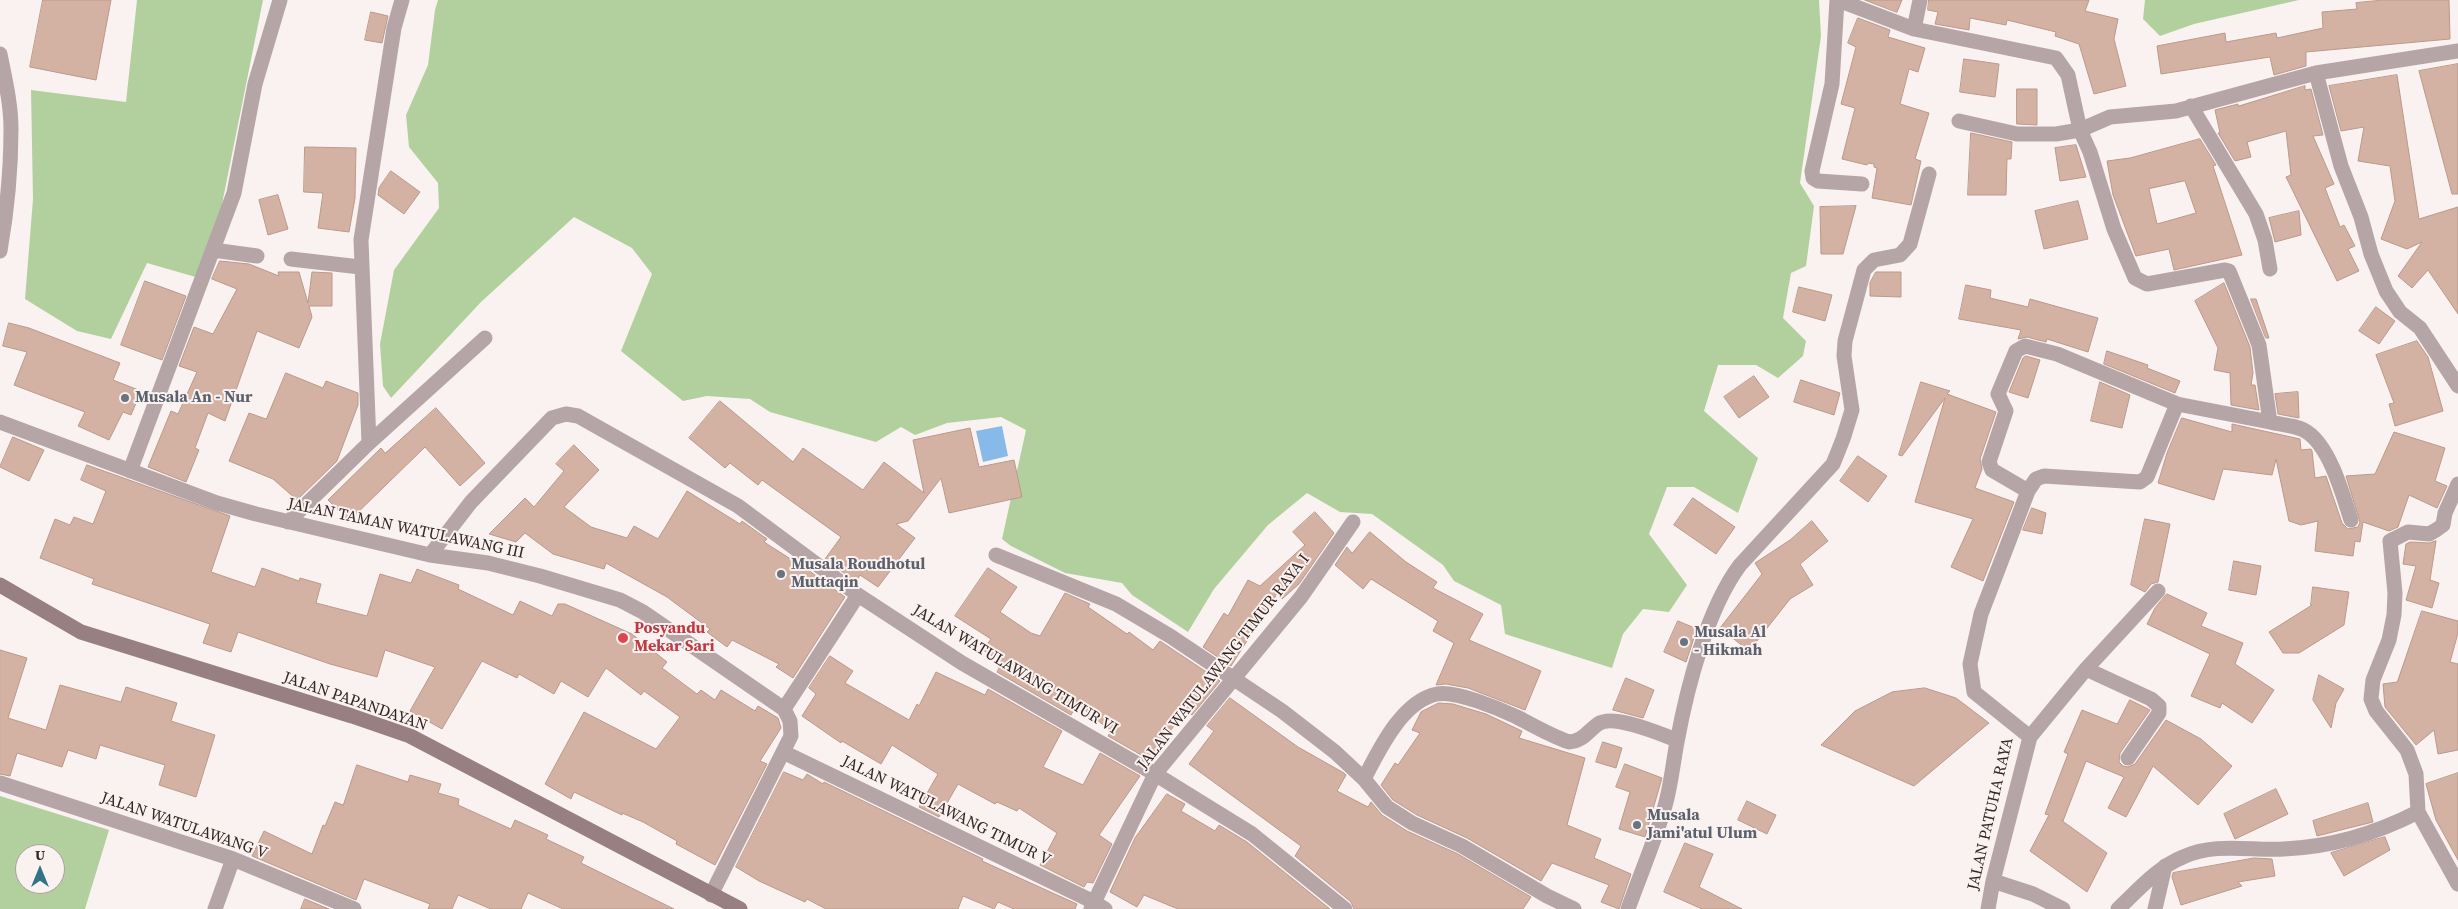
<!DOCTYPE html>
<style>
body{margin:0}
#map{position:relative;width:2458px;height:909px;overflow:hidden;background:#faf2f0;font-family:"Source Serif 4",serif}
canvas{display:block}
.north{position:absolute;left:15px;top:844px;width:50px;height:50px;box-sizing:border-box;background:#faf2f0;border:1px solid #aba09d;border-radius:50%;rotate:0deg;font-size:14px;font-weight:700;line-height:20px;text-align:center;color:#342621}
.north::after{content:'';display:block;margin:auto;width:18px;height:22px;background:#337387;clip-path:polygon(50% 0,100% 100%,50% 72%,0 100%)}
</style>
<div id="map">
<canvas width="2458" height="909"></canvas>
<div class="north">U</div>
</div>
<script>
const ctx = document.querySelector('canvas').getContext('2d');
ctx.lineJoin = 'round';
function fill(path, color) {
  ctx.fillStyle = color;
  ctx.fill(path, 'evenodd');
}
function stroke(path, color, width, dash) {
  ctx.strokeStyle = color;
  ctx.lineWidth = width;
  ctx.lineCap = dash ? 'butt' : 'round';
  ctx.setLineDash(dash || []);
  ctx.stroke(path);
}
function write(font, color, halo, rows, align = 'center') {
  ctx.font = font + ' "Source Serif 4",serif';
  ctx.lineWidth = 4;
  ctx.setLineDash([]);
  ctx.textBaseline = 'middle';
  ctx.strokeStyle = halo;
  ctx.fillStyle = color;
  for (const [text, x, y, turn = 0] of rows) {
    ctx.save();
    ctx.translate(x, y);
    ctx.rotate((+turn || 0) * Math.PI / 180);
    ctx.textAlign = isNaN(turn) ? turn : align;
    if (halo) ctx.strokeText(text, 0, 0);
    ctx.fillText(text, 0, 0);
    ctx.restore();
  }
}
fill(new Path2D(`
 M137,0H263L219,219L199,278L147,263L111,339L77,331L25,299L33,199L31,90L126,102Z
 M438,0H1819L1821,36L1800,183L1814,206L1806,266L1791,273L1783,318L1806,341L1803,356L1778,378L1756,365H1718L1704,411L1758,458L1738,513L1694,487H1667L1649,534L1687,585L1669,612L1643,609L1623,634L1612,668L1505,634L1501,605L1454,581L1443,565L1372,514L1340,512L1307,493L1268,525L1214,589L1188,632L1132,595L1122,583L1065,573L1011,546L1002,539L1026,430L1001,417L947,423L915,435L901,427L876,442L770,412L750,399L707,396L683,401L621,351L652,274L632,248L574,217L481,302L391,398L383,386L380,344L394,270L439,208L438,183L409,147L406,115L428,65L435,10Z
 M2145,0H2299L2194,24L2160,36L2143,19Z
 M0,796L109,830L85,909H0ZM25,854H55V884H25Z`), '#b2d09d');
fill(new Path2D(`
 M1002,426L1008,456L983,462L976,431Z`), '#87bae8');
const building = new Path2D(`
 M43,0H111L96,80L30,67Z
 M1865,0H1902L1897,12Z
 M1929,0H2089L2085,11L2118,19L2114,39L2126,86L2094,94L2079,44L2055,36L2056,32L2007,20L2006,25L1970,18L1969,30L1935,24L1938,12L1928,10Z
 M2384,0H2449L2450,39L2306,52V66L2274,75L2270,57L2161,74L2157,46L2225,33L2226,42L2276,33L2277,38L2323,28L2322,12L2357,9L2356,3Z
 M371,12L388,16L382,43L365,40Z
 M1858,18L1890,30L1888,37L1925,48L1918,72L1909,69L1900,104L1929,113L1915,159L1921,161L1911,205L1872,198L1877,168L1874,167V164L1868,163L1867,165L1842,159L1855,108L1841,104L1856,47L1848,43Z
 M1964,59L1999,64L1995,97L1960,92Z
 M2458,64V194H2452L2419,71Z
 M2397,75L2419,219L2458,207V314L2428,270L2412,288L2398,276L2422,242L2407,249L2381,239L2395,201L2390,166L2358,161L2364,127L2341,131L2329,86Z
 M2305,86V90L2311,89L2323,135L2313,136L2334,184L2325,188L2340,227L2344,225L2355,246L2348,249L2359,271L2337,281L2286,177L2291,175L2286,131L2247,142L2251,157L2235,161L2218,133H2220L2215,110L2238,104V106Z
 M2017,89H2037V125L2017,124Z
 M1971,133L2012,142L2011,159H2007L2006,195H1968Z
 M2200,139L2216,165L2213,166L2242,255L2174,270L2169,249L2136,256L2113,195L2107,161L2130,158ZM2185,181L2196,213L2157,224L2149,189Z
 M2076,145L2086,177L2060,181L2055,148Z
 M305,147L356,148L355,198L349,232L318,228L323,193L304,192Z
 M391,171L420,192L404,214L378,195L379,188Z
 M278,195L288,229L268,235L259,200Z
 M2078,201L2088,239L2044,249L2035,211Z
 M1856,206L1843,254H1821L1820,207Z
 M2299,211L2301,235L2275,242L2269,218Z
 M220,261L249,264L279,276L278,272H299L308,303L312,272L332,273V306H309L312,317L299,348L257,331L225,421L208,413L195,448L199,450L186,482L148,467L171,411L178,414L197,372L179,366L194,327L213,334L237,289L212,279Z
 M1876,272H1901V297L1870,296V283Z
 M145,281L186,296L162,360L121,345Z
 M2224,283L2250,347L2253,373L2251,385H2255L2259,410L2231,405L2230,373L2214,370L2218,348L2195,301Z
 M1966,285L1991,290L1990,298L2028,307L2030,299L2098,318L2088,352L2047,339L2046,342L2027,337L2018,339L2021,330L1959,319Z
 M1799,287L1832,295L1825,321L1793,312Z
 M2251,299H2256L2269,338H2266Z
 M2376,307L2395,321L2379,344L2359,331Z
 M9,323L29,328L120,363L113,380L141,391L131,415L123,412L109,440L78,426L85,412L14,385L27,352L3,346Z
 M2417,341L2428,357L2443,411L2395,426L2389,404L2394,403L2376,355Z
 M2107,351L2148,365L2147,368L2180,381L2175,393L2104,364Z
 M2026,356L2040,360L2028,398L2009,392L2023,358Z
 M286,373L323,388L326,381L358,393V405L337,461L297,500L273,479L229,461L249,413L266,419Z
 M1754,376L1769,397L1739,418L1724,397Z
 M1801,380L1840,393L1834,415L1794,402Z
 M1921,382L1950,391L1947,394L1996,412L1980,459L1982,469L1975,488L2014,502L1983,581L1951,567L1973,519L1915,502L1945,398L1902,456L1899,455Z
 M2100,382L2130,395L2122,428L2091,421Z
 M2298,392L2299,418L2278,414L2275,394Z
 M720,401L793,462L803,448L863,490L884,462L924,493L913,440L970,428L979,467L1014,460L1022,497L949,513L941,478L908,521L896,524L915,538L878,587L860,575L856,582L825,559L841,537L762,480L758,485L730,463L725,468L689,438Z
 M436,408L485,463L460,486L425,447L349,521L328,500L381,448L385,453Z
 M2182,418L2232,432V424L2300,439L2301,450L2311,449L2312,451L2315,478L2326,476L2342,523L2348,529L2358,527L2360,522L2346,476L2375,474L2394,432L2445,448L2435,481L2447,486L2437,508L2409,495L2398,527L2389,531L2363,522L2360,542L2355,541L2353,556L2315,551L2318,521L2301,525L2289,521L2276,459L2272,475L2223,469L2214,500L2158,483L2167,453Z
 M13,437L44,450L29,481L0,467Z
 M574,445L599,470L564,507L591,527L627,538L634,526L658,539L687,491L740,524L742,521L767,539L764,542L808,570L845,597L793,678L776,667L779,664L732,640L727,647L707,632L710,629L667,597L606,563L604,569L553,554L525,533L516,542L489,534L525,498L534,507L564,471L556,464Z
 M1858,456L1887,476L1868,502L1840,481Z
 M87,465L230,516L211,572L255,587L262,568L299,581L300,578L321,584L316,603L367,616L380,574L411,583L417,569L459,585L458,589L513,615L520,601L552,616L558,604H565L632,634L667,662L662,668L697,694L701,690L715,700L721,690L755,711L758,706L778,718L781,728L760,761L767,764L715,865L676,844L677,841L643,822L622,813V815L574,792L571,799L545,784L584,712L656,749L680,717L644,691L641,695L606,668L588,697L561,681L554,694L519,674L517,678L482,661L442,729L410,711L435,667L385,650L377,677L330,664L238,632L231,652L203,643L210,624L92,584L94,579L40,558L55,519L70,525L74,517L93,524L106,491L81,480Z
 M1693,498L1735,527L1716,554L1674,525Z
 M2032,508L2046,513L2042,534L2023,530Z
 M1315,512L1334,533L1299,584L1282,599L1277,593L1266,615L1264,614L1231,666L1203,647L1224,613L1228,616L1248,580L1260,586L1305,545L1293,532Z
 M2145,519L2170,524L2158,582L2151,584L2145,592L2131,585Z
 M1812,521L1828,541L1800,564L1813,585L1790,599L1749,651L1720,628L1762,574L1755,563L1790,540Z
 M1370,532L1406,562L1437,582L1433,588L1483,614L1469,640L1541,671L1525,710L1468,688L1446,684L1436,685L1454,643L1433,631L1438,621L1371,579L1363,589L1335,565L1347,547L1352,553Z
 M2436,541L2430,580L2439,583L2432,608L2406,600L2416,566L2403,564L2406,544L2410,542L2429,543Z
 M2234,561L2261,566L2256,595L2229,590Z
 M988,568L1017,587L1000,612L1031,633L1040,636L1065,593L1090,604L1088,607L1127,634L1129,632L1153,650L1160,641L1220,681L1192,715L1185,710L1150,760L1108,736L1111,731L1077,704L1071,715L997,672L1002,662L983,650L991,639L955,616Z
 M2313,587L2349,592L2344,625L2299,653H2283L2269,632L2312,605H2311Z
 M2167,594L2207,613L2201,626L2243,643L2235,664L2274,690L2252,723L2222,703L2220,708L2191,696L2210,654L2147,624L2155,608Z
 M2422,611L2458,621V633L2450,662L2458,664V750L2438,754L2434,730L2416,745L2385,707L2383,684L2397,682Z
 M1678,621L1697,629L1686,662L1664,652Z
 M0,650L27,658L8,718L46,730L60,685L121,702L126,687L177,703L171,721L215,735L196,797L159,785L165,765L100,745L96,759L68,750L62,767L17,753L10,776L0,774Z
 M830,656L853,671L845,683L909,720L917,704L919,706L936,672L985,695L988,689L1062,731L1043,767L1083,785L1100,753L1140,776L1099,835L1112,844L1093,883L1087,882L1084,887L1040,865L1057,833L1019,808L1017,811L997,802L995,804L958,784L939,817L919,807L938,774L892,745L881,764L842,741L841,743L802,716L816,694L809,688Z
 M2319,675L2344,689L2336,703L2331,728L2313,700Z
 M1626,678L1654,690L1643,718L1613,710Z
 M1925,688L1956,698L1989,723L1914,786L1821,745L1855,711L1892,692Z
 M1230,698L1298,747L1344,773L1346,775L1337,791L1368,807L1371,802L1382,815L1407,831L1458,854L1531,897L1523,909H1354L1351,902L1295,856L1301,846L1189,764L1214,731L1207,726Z
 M2130,700L2150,710L2120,753L2119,762L2123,766L2128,767L2135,764L2166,720L2201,739L2232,766L2198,805L2153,766L2126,817L2108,808L2124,777L2086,761L2063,821L2061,820L2107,853L2087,892L2030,851L2049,815L2045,814L2068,754L2064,752L2082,710L2117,724Z
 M1439,703L1453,704L1486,714L1522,731L1519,738L1585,758L1567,825L1601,839L1594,858L1631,874L1619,909L1601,902L1609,885L1552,863L1541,881L1467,838L1417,815L1393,800L1381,785L1395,763L1398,765L1420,733L1412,730L1421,712Z
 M1603,742L1622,748L1616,768L1596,762Z
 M1625,764L1662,778L1645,837L1619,829L1630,792L1616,787Z
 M357,765L408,782L410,775L441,784L438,793L459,799L458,805L511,829L515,820L548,835L546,839L584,857L581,863L674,909H563L528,893L521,909H491L458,895L452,909H428L430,904L364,879L356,900L252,856L264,831L312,854L323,825L325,826L335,802L343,805Z
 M784,772L803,780L807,774L823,784L824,782L983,859L982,861L1077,904L1075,909H1014L998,902L994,909L963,896L958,909H826L807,899L805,902L759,881L736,867Z
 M2458,773V860L2436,820L2426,784Z
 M2276,789L2288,814L2235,839L2224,814Z
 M1167,794L1185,804L1181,811L1215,831L1219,825L1247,842L1330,909H1178L1144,895L1137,907L1110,892L1135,838Z
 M1747,801L1776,815L1767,834L1738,820Z
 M2368,803L2373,822L2317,836L2313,821Z
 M2385,837L2390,850L2344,876L2331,853Z
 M1685,843L1713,854L1699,887L1742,909H1702L1664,892Z
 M2254,858L2272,859L2275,876L2238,882L2242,886L2181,905L2172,877L2173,873Z
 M305,899L329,909H301Z`);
fill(building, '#d4b2a3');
stroke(building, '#ba998a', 1);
stroke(new Path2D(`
 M1837,0L1832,84L1812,171L1813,178L1818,181L1862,184
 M1838,0L1914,29L2056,58L2068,75L2080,130L2090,152L2114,229L2135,278L2147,284L2225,270L2229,271L2259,345L2270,422L2177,404L2147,477L2140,482L2044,476L2036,479L2028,491L1981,614L1970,664L1974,692L2030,737
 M1914,29L1920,0
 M0,54C5,79 11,104 11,129C11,170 7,211 0,251
 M2316,73L2341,166L2361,217L2371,254L2386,291L2400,312L2420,328L2458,386
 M2191,106L2256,214L2265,240L2270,269
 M1959,121L2017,134H2056L2080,130L2110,117L2176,111L2316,73L2458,51
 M213,250L257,256
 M291,259L360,267
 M0,422L217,503L256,514L430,555L488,563L540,576L620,600L643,612L784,709
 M2270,422C2281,425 2298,425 2307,432C2330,447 2343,495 2351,520
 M369,443L485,338
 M130,471L234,193L255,84L280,0
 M2458,484L2445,513L2443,525L2436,530L2429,534L2408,532L2390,541L2395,593L2394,615L2389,640L2373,680L2371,699L2376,711L2407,750L2416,774L2418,812L2458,884
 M2028,491L1992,470L1989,462L2006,411L1998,394L2016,351L2025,346L2057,354L2177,404
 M288,522L369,443L361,240L394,28L402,0
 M430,555L471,502L552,418L566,414L578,416L738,506L858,595L962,663L1155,774L1252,834L1345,909
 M996,555L1116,604L1170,636L1282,711L1335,752L1364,779L1387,807L1412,823L1462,846L1547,896L1574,909
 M2086,669L2151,699L2159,706V713L2128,758
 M783,752L1094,902L1105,909
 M1364,779C1379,750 1402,701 1437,694C1455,690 1500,709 1517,717C1534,726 1551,736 1569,742C1583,741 1587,732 1598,724C1613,713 1660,734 1677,740
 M0,783L233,859L354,909
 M1993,881L2033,894L2063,909
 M711,895L791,736L790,721L784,709L858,595
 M215,909L233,859
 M1091,909L1155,774L1301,597L1353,522
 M1628,909C1640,875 1655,841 1665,806C1671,785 1673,763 1677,742C1687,688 1707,609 1740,565L1833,464L1843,439L1852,410L1844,356L1845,341L1864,270L1874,260L1900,255L1910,244L1929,174
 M1988,909L1993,881L2030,737L2086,669L2158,591
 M2118,909C2137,891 2158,867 2183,857C2215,842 2250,851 2284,849C2332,847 2375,834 2418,812
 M2155,909L2165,866`), '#b6a5a7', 15);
stroke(new Path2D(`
 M0,585L81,632L352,716L410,736L740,909`), '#987f81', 15);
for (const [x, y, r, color] of [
 [125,398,5,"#6b7280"],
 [781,574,5,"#6b7280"],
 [623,638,6,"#e0444e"],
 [1684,642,5,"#6b7280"],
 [1637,825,5,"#6b7280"]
]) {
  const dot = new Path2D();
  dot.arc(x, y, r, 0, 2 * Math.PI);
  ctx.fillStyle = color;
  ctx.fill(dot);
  stroke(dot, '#faf2f0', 2);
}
write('bold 16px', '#5b616d', '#faf2f0', [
 ["Musala An - Nur",135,398],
 ["Musala Roudhotul",791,565],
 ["Muttaqin",791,583],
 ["Musala Al",1694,633],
 ["- Hikmah",1694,651],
 ["Musala",1647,816],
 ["Jami'atul Ulum",1647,834]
], 'left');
write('16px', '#342621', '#faf2f0', [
 ["JALAN TAMAN WATULAWANG III",406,529,12],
 ["JALAN WATULAWANG TIMUR RAYA I",1224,662,-52],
 ["JALAN WATULAWANG TIMUR VI",1015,670,31],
 ["JALAN PAPANDAYAN",355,702,19],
 ["JALAN WATULAWANG TIMUR V",946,811,26],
 ["JALAN PATUHA RAYA",1991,814,-77],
 ["JALAN WATULAWANG V",184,826,19]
]);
write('bold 16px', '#be3a42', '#faf2f0', [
 ["Posyandu",634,629],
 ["Mekar Sari",634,647]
], 'left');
</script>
